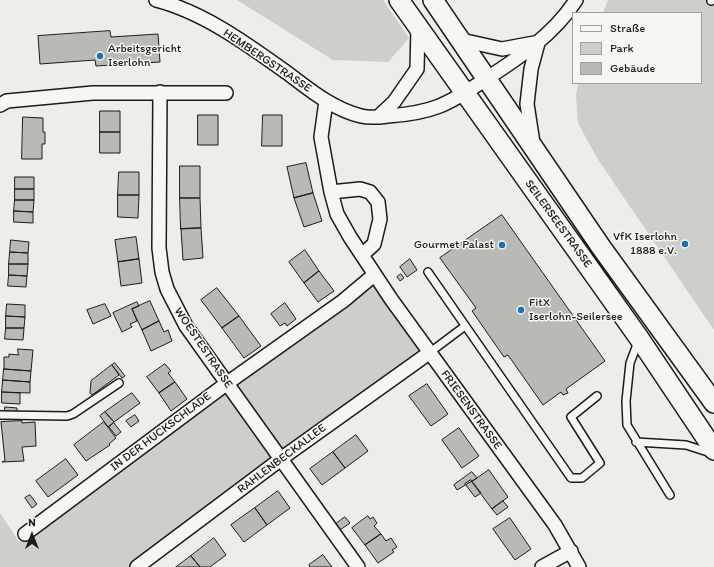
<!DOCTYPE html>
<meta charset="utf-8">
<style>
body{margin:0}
#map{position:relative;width:714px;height:567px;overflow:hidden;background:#edede9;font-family:Itim,sans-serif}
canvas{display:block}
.legend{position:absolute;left:572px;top:12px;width:130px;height:72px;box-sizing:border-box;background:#f6f6f2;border:1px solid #9f9f9c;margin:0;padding:5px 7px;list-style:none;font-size:12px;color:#1c1c1c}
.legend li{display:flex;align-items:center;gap:8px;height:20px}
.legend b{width:20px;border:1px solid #9f9f9c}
.north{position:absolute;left:12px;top:515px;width:40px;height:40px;-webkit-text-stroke:3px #f6f6f2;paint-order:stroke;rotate:0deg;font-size:11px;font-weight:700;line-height:16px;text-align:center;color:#1c1c1c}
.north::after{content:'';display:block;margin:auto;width:14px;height:18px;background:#1c1c1c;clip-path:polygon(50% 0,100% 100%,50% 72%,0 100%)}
</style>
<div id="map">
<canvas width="714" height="567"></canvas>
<ul class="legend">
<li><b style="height:5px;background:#f6f6f2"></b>Straße</li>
<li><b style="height:11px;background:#cececb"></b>Park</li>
<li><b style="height:11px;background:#b9b9b6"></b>Gebäude</li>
</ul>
<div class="north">N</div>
</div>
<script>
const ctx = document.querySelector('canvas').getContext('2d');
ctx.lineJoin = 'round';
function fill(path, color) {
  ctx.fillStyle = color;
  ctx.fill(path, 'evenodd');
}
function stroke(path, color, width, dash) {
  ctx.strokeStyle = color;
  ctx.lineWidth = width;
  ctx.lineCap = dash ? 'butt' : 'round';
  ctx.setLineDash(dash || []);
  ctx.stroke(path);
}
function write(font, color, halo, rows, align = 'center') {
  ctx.font = font + ' Itim,sans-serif';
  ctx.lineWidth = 3;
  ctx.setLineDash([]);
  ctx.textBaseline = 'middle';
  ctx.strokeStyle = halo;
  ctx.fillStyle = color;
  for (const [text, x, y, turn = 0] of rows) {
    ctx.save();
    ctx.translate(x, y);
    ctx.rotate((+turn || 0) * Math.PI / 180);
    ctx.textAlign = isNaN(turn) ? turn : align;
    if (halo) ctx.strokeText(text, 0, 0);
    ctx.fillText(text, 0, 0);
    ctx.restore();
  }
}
fill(new Path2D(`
 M237,0H383L409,38L388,62L333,60Z
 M608,0H714V330L597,158L578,123L576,95L578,83H701V13H603Z
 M374,281L425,352L132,567H0V513L19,542Z`), '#cececb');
const building = new Path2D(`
 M110,31L111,37L158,34L160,62L96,66L95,60L40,64L38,36Z
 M100,111H120V132H100Z
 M198,115H218V145H198Z
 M263,115H282V146H262Z
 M23,117L43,118V132H45V144H42V159H22Z
 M100,132H120V153H100Z
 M306,163L313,193L294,198L287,167Z
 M180,166H200V198H180Z
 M119,172H139V195H118Z
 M15,177H34V189H15Z
 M15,189H34V200H15Z
 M313,193L322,221L304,227L294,198Z
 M118,195H139L138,218L118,217Z
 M180,198H200L201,228L181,229Z
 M15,200H34L33,212L14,211Z
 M14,211L33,212V223L14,222Z
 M502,215L605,361L566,389L568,393L563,395L561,392L543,405L508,355L504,357L472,311L476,308L440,258Z
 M201,228L203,258L183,260L181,229Z
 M136,237L139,259L118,262L115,240Z
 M11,240L29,242L28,253L10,252Z
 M305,250L319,271L304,283L289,262Z
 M10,252L28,253V264H9Z
 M139,259L142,283L121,286L118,262Z
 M410,259L417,270L407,277L400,267Z
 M9,264H28L27,276L9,275Z
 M319,271L334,291L318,302L304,283Z
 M401,274L404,278L400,281L397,277Z
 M9,275L27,276L26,287L8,286Z
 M217,288L239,316L222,328L201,300Z
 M150,301L159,321L142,330L132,309Z
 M137,302L139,306L132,309L137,321L130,324L132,327L122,332L113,313Z
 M285,303L296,319L287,326L285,323L280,326L271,314Z
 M7,304L25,305V317L6,316Z
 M105,304L111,316L93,324L87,310Z
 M6,316L25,317L24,328H6Z
 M239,316L261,346L244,358L222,328Z
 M159,321L164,332L168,330L172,341L151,351L142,330Z
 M6,328H24L23,340L5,339Z
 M18,349L33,350L31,371L4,369V357H9V354L18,355Z
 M115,363L125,376L122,378L112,365Z
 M165,364L171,371L168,373L175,382L159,393L147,377Z
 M112,365L119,375L92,395L90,393L91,381Z
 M4,369L31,371L30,382L3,380Z
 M3,380L30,382V393L2,392Z
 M175,382L187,399L171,411L159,393Z
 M427,384L448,414L431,426L409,396Z
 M2,392L20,393V404L2,403Z
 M132,393L140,403L114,422L105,412Z
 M5,407L17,408V413H5Z
 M105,412L114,422L108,427L100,416Z
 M135,415L139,421L131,427L126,421Z
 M22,421V423L35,422L36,446L22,447L24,461L2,462L5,461L1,422Z
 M104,422L116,438L109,444L110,445L86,461L74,445Z
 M114,423L121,432L116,436L109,427Z
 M459,428L479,456L462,468L442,440Z
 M356,435L368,451L345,468L333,452Z
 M333,452L345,468L322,485L310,469Z
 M66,459L78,475L48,497L36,481Z
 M489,470L508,497L492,509L472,482Z
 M472,472L477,478L457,490L454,485Z
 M471,480L481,493L475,497L465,484Z
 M278,491L290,508L267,525L255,508Z
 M30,495L37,504L32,508L25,498Z
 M503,501L508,507L497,515L492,509Z
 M255,508L267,525L244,542L231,525Z
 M368,516L370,519L373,517L377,523L374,526L381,534L365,545L352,528Z
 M345,517L350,523L340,530L336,524Z
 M510,518L531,549L515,560L493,529Z
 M381,534L386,541L391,538L397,547L392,550L394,552L378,563L365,545Z
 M214,538L226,555L210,567H200L191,556Z
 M323,555L332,567H310L309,565Z
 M191,556L200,567H176Z`);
fill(building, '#b9b9b6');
stroke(building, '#1c1c1c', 1);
const lane = new Path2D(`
 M711,1V0
 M428,272L571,478H582L600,463L571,417L597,396
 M638,342L630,363L626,401L627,425L670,495
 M429,353L465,326
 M0,415L67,416L73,414L119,383
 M636,442L686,445L711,453`);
const street = new Path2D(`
 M156,0C203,12 247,44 286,72C309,89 332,109 361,116C369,118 380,117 388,116C432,113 447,105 483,81C517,59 554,35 576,0
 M461,40L502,49L534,43
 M160,92L159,248L162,272L167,289L186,326L358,567
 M326,101L321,137L331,192L337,214L350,237L391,299L555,525L579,567
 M0,105L7,101L93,93H226
 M378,117L394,102L417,69L418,27
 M533,143L527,104L531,69L538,43
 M331,192L360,189L370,192L378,202L380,219L374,244L362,255
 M25,534L226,384L343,301L374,275
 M137,567L289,453L429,353
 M542,567L571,551`);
const secondary = new Path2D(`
 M399,0L639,338L714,450
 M433,0L601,247L714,403`);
stroke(lane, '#1c1c1c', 10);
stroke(street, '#1c1c1c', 16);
stroke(secondary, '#1c1c1c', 22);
stroke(lane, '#f6f6f2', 7);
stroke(street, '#f6f6f2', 13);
stroke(secondary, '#f6f6f2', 19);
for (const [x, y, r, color] of [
 [100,56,4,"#1f6fb2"],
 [685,244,4,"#1f6fb2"],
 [502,245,4,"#1f6fb2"],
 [521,310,4,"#1f6fb2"]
]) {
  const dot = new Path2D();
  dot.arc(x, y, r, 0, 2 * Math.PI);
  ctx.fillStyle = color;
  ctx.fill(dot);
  stroke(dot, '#f6f6f2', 1.5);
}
write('12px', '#1c1c1c', '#f6f6f2', [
 ["Arbeitsgericht",108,49],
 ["Iserlohn",108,63],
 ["VfK Iserlohn",677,237,"right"],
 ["1888 e.V.",677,251,"right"],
 ["Gourmet Palast",494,245,"right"],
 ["FitX",529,303],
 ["Iserlohn-Seilersee",529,317]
], 'left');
write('12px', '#1c1c1c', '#f6f6f2', [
 ["HEMBERGSTRASSE",267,61,34],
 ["SEILERSEESTRASSE",558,224,54],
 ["WOESTESTRASSE",203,348,56],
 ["FRIESENSTRASSE",471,410,54],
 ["IN DER HUCKSCHLADE",161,432,-37],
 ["RAHLENBECKALLEE",282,459,-37]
]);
</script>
